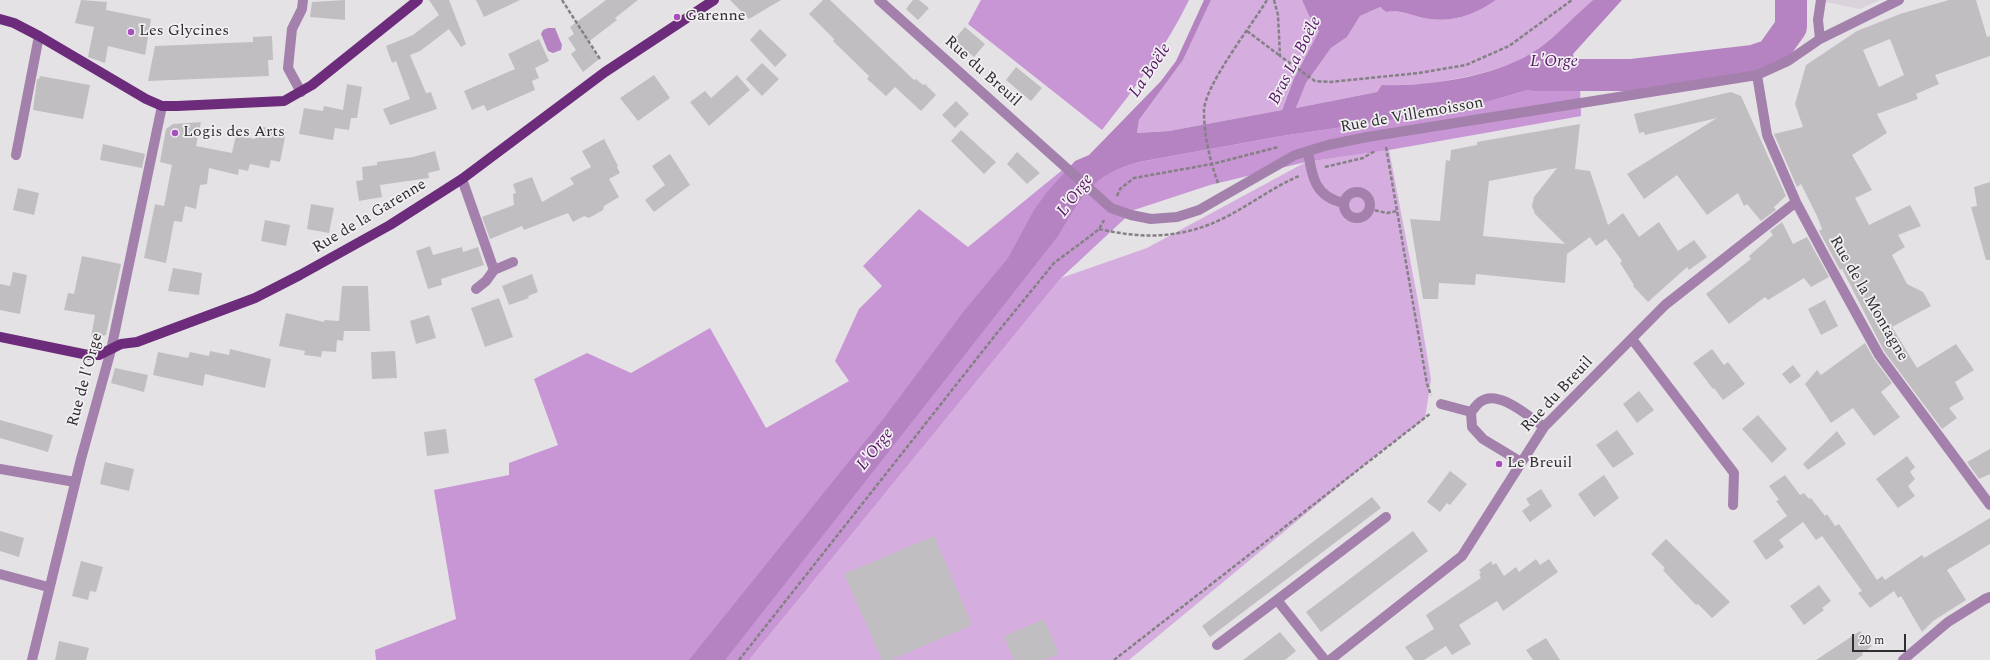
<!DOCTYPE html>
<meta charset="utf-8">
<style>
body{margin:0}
#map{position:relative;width:1990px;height:660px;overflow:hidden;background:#e5e2e5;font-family:Spectral,serif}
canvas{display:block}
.scale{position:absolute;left:1852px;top:634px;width:54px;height:18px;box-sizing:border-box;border:2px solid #302f30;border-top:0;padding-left:5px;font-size:12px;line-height:14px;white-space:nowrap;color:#302f30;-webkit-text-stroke:3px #f2eff3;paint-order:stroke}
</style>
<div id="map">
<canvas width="1990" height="660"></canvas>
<div class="scale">20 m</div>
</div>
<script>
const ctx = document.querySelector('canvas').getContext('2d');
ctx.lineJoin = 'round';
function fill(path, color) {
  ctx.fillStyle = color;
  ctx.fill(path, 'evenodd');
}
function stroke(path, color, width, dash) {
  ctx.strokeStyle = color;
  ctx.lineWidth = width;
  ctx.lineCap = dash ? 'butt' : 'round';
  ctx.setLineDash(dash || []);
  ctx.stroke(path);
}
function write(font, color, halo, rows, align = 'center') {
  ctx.font = font + ' Spectral,serif';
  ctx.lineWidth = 3.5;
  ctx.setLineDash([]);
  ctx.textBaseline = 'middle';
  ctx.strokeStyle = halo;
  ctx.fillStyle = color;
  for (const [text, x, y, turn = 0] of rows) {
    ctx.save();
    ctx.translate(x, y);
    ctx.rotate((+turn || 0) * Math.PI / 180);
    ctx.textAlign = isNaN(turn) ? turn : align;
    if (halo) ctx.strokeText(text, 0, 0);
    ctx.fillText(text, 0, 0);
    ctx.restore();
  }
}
fill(new Path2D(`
 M1816,0H1880L1860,9Z`), '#d9d2db');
fill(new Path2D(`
 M1211,0H1302L1319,31L1294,77L1282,110L1169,131L1137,133L1139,120L1183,60Z
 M1496,0H1593C1575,16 1558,35 1538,49C1508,70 1470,76 1434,83C1418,86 1391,83 1378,90L1377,92L1296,108L1306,83L1331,48L1347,37L1360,16L1380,7L1386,12C1398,10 1405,13 1416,16C1446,25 1472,17 1496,0Z
 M1389,150L1418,301L1431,379L1425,419L1378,454L1129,660H749L1061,278L1147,248L1306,162Z`), '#d5addf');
fill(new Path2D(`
 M981,0H1189C1166,48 1134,89 1102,130L968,24Z
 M1549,84H1580L1581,116L1389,150L1306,162L1210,185L1134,210L1061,278L749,660H376L375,650L456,619L434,490L509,475V463L558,445L534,379L587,353L631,373L710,328L766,428L849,381L835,361L859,309L882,286L863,266L919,209L968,247L1066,167L1090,188C1104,173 1120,168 1139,162L1282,136L1459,110Z`), '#c895d5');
fill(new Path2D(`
 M1204,0H1211L1183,60L1139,120L1137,133L1169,131L1282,110L1294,78L1319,31L1315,28L1302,0H1496C1472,17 1446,25 1416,16C1405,13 1398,10 1386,12L1380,7L1360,16L1347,37L1331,48L1306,83L1296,108L1377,92L1382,85C1429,87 1499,76 1538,49C1558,35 1574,16 1593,0H1622L1573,54L1580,84H1549L1459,110L1282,136L1139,162C1090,176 1083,195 1058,236L725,660H689L884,418L964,311L1008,258L1034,210L1047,192L1075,161L1089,155L1161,81L1176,61Z
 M548,28H555L562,45L561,50L553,53L548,51L541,34L543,30Z`), '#b683c2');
stroke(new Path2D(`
 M1535,75H1632L1753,61L1771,55L1791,27V0`), '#b683c2', 32);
fill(new Path2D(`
 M81,0L107,2L106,10L151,19L145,55L108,46L105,63L88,57L94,27L75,23Z
 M345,0V20L310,17L312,2Z
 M429,0H449L466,44L461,47L449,29L420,51L410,55L426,93L431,92L437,109L390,125L383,109L410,99L396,61L392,63L386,46L413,35L439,15Z
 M476,0H520L484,17Z
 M606,0H638L615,18L617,20L588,42L599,59L583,72L571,54L576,50L568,38L574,34L570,27Z
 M730,0H781L749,19Z
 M823,0H830L914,80L916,79L923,85L925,84L936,95L921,111L895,87L886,96L867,79L869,76L833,41L834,39L809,14Z
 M913,0H919L929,8L918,20L906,9Z
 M1949,0H1976L1987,37L1990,36V56L1935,75L1939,84L1916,94L1918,99L1877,114L1887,133L1852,155L1872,190L1855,198L1869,225L1910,205L1921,226L1898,235L1905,247L1892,255L1907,284L1923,292L1931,306L1892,327L1917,368L1956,344L1974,370L1955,382L1964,399L1949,408L1957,418L1942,429L1884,351L1842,269L1840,270L1819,231L1822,229L1817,216L1801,184L1797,187L1774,134L1803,127L1795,104L1806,65L1857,31L1900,14ZM1890,39L1904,75L1879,87L1863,50Z
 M965,27L985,44L974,57L954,40Z
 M760,29L787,55L775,67L750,40Z
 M272,36L273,60H268L269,76L148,81L155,46L253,42V37Z
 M539,39L549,61L535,68L539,78L532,81L535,90L487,111L484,105L472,110L464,91L515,69L508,54Z
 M762,63L779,79L762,96L746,79Z
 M1016,67L1042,88L1031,101L1006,80Z
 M654,75L670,98L638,121L620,98Z
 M737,75L750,90L709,126L690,102L705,91L711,98Z
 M40,76L90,85L83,119L33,110L37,79H39Z
 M347,84L362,87L357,118H351L349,130L335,128L333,140L299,134L304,108L323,111L324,106L343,110Z
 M1731,92L1741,96L1786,196L1774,207L1776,210L1761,221L1747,204L1744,206L1738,193L1707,215L1677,175L1644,199L1627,174L1717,118L1645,135L1644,132L1639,133L1634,114Z
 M956,101L969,114L955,128L942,115Z
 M201,122L196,146L232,153L236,135L255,139L258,126L286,132L280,162L271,160L269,168L250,164L248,171L239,169L238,175L209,168L207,184L200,185L196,209L185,206L182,222L174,221L166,263L144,258L155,204L164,206L172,165L160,162L166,129L173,124Z
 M1580,124L1575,169L1590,171L1608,225L1623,213L1639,237L1659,222L1678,251L1694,240L1707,257L1689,270L1687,267L1648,302L1633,286L1634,285L1620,263L1622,261L1606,239L1596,246L1590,237L1567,254L1565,283L1476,274L1475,285L1439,283L1438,299H1423L1410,219L1440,221L1446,160L1450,161L1451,150L1477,145V142ZM1557,168L1534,197L1532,206L1535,214L1565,244L1483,236L1489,181Z
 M961,130L996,162L984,174L951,141Z
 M604,139L618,166L617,167L620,173L609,179L619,197L604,206L603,210L589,218L584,216L573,222L568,213L524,230L522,226L490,239L482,217L514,205L513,194L516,193L513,184L532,177L542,202L574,184L570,178L591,167L582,151Z
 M103,144L145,154L142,168L100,160Z
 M435,151L440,170L428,173L429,178L380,185L382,197L359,201L356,181L363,180L362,167L377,165V162L413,157Z
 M1017,152L1040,173L1027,184L1007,164Z
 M670,154L690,185L654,212L645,200L665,185L652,166Z
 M1990,182V260H1986L1971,207L1977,206L1974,187Z
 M18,188L39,193L34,215L13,210Z
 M311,204L334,208L329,233L307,229Z
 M265,220L290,225L286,246L261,241Z
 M1782,222L1793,244L1807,237L1829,277L1811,287L1804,278L1768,300L1765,297L1729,324L1706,294L1751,259L1749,256L1773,235L1770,231Z
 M430,246L433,255L462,247L463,252L478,247L484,265L441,279L442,285L428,289L416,251Z
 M82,256L121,264L106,335L91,337L95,315L64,310L68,293L74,294Z
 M173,268L202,273L199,295L168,291Z
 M13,272L27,275L20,314L0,310V284L10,286Z
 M532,274L538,292L528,296L529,298L509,305L502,286Z
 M342,286H368L370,331H344L343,341L337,340L336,352L322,351L321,357L304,355L305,351L279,346L286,313L324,322V320L339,321Z
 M499,298L513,337L485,347L471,308Z
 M1825,300L1838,326L1821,335L1808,309Z
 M429,315L436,338L416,344L410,321Z
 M1865,343L1874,359L1892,383L1881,392L1900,417L1874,436L1853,408L1831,423L1805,384L1817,370L1821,375Z
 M230,349L271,359L265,388L205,374L203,386L153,375L158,352L188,358L190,352L209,356L210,351L229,355Z
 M1712,349L1724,365L1728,362L1745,384L1723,400L1714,388L1713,389L1693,363Z
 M395,351L397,378L372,379L371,352Z
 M1793,365L1801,376L1790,384L1782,374Z
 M115,368L148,375L144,392L111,383Z
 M1639,391L1654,410L1637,423L1623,404Z
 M1758,415L1787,449L1772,463L1742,429Z
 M0,420L53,435L48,452L0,438Z
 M446,429L449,453L427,456L424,432Z
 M1617,430L1634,454L1613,468L1596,445Z
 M1837,431L1846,444L1808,470L1803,464Z
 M1990,449V474L1979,479L1967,462Z
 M1907,456L1915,467L1910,472L1915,479L1908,486L1915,496L1898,508L1876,479Z
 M105,462L134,469L129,491L100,484Z
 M1450,471L1467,484L1450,505L1447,503L1440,512L1427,502Z
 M1604,475L1619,498L1594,517L1578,494Z
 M1785,475L1800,495L1804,493L1809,499L1811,498L1825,516L1827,514L1835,526L1839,524L1877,580L1882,576L1885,580L1922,555L1924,558L1990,518V544L1947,570L1966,600L1933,621L1922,632L1901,596L1898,598L1894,591L1870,608L1858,593L1862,591L1822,536L1816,540L1803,522L1779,540L1784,547L1766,560L1753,541L1787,516L1776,501L1779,500L1769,486Z
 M1541,489L1552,506L1530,522L1522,511L1530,505L1526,499Z
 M1372,497L1381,508L1210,637L1202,626Z
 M0,531L24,538L19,557L0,551Z
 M1413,531L1428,551L1321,632L1306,612Z
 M934,536L972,625L891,660H882L844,574Z
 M1666,539L1730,602L1712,618L1698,604L1696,605L1673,581L1663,570L1665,568L1651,554Z
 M1536,559L1540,565L1549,559L1558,572L1503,611L1497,601L1459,625L1471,644L1462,649L1452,655L1446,646L1424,660H1414L1405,647L1434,629L1426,615L1481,578L1479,574L1481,573L1479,570L1491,561L1493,565L1496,563L1504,576L1516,567L1519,572Z
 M81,561L103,567L96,592L90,591L88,600L72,596Z
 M1819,585L1831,601L1822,608L1824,610L1804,625L1790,606Z
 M1044,619L1059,654L1044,660H1014L1004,636Z
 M1860,631L1872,646L1862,653L1863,655L1855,660H1816Z
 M1280,632L1296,651L1285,660H1243Z
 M1546,638L1560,660H1533L1526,650Z
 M59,641L89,648L86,660H55Z`), '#c1bec1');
stroke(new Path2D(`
 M562,0L600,59
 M1274,0L1278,15L1280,56L1315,81L1330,82L1419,73L1466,65L1509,46L1572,0
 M1247,31L1279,55
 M1386,147L1427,384L1431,395
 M1325,167L1363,158L1375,151
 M1218,183C1210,161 1204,136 1204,111C1204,86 1252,25 1267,0
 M1117,196L1120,189L1134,178L1212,164L1278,147
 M1369,209L1387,213L1397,211
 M1099,229C1144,239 1181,239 1224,218C1250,205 1273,187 1299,176
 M739,660L997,333L1054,263L1089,237L1099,229L1104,220
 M1114,660L1431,413`), '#838183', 2.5, [4, 2]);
stroke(new Path2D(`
 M879,0L1111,208L1131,215L1151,219L1177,217L1199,210L1295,155L1328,145L1367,137L1757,75L1788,61L1820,39L1899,0
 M1820,39L1818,20L1821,0
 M1757,75L1767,135L1796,202L1829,264L1879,355L1990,505
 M301,92L288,68L292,29L302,9L303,0
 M1308,151C1312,177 1315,197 1344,203
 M16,155L39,36
 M462,179L494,270
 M1344 205a13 13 0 1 1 26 0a13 13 0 1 1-26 0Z
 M476,289L486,281L494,270L513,262
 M1632,339L1734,473L1733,505
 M1441,404L1471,412
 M1521,462L1483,439L1472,427L1471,412C1474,409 1476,405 1480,402C1498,388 1529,417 1544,427
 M0,469L75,482
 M0,574L48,587
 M1217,645L1277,600
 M32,660L81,459L111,350L162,106
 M1325,660L1277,600L1386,517
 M1330,660L1462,556L1544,427L1665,305L1796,202
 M1903,660L1948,622L1985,599L1990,597`), '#a481ac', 10);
stroke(new Path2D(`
 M0,19L14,23L39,36L146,99L162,106H177L284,101L312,85L418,0
 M0,337L88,355H99L121,344L137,342L255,298L300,275L390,225L462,179L605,72L714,0`), '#6c2b7b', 10);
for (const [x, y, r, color] of [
 [677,17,4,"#a74fbb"],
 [131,32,4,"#a74fbb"],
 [175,133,4,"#a74fbb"],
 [1499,464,4,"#a74fbb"]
]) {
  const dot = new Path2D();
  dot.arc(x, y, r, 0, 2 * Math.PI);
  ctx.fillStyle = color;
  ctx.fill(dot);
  stroke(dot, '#f2eff3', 1.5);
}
write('16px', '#302f30', '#f2eff3', [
 ["Garenne",685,17],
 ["Les Glycines",139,32],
 ["Logis des Arts",183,133],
 ["Le Breuil",1507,464]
], 'left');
write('16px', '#302f30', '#f2eff3', [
 ["Rue du Breuil",982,72,42],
 ["Rue de Villemoisson",1412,116,-10],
 ["Rue de la Garenne",370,217,-31],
 ["Rue de la Montagne",1868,299,60],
 ["Rue de l'Orge",86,380,-75],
 ["Rue du Breuil",1558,395,-47]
]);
write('italic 17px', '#541562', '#f2eff3', [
 ["Bras La Boële",1296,61,-63],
 ["L'Orge",1554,63],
 ["La Boële",1151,71,-56],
 ["L'Orge",1076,196,-53],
 ["L'Orge",876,450,-52]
]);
</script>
